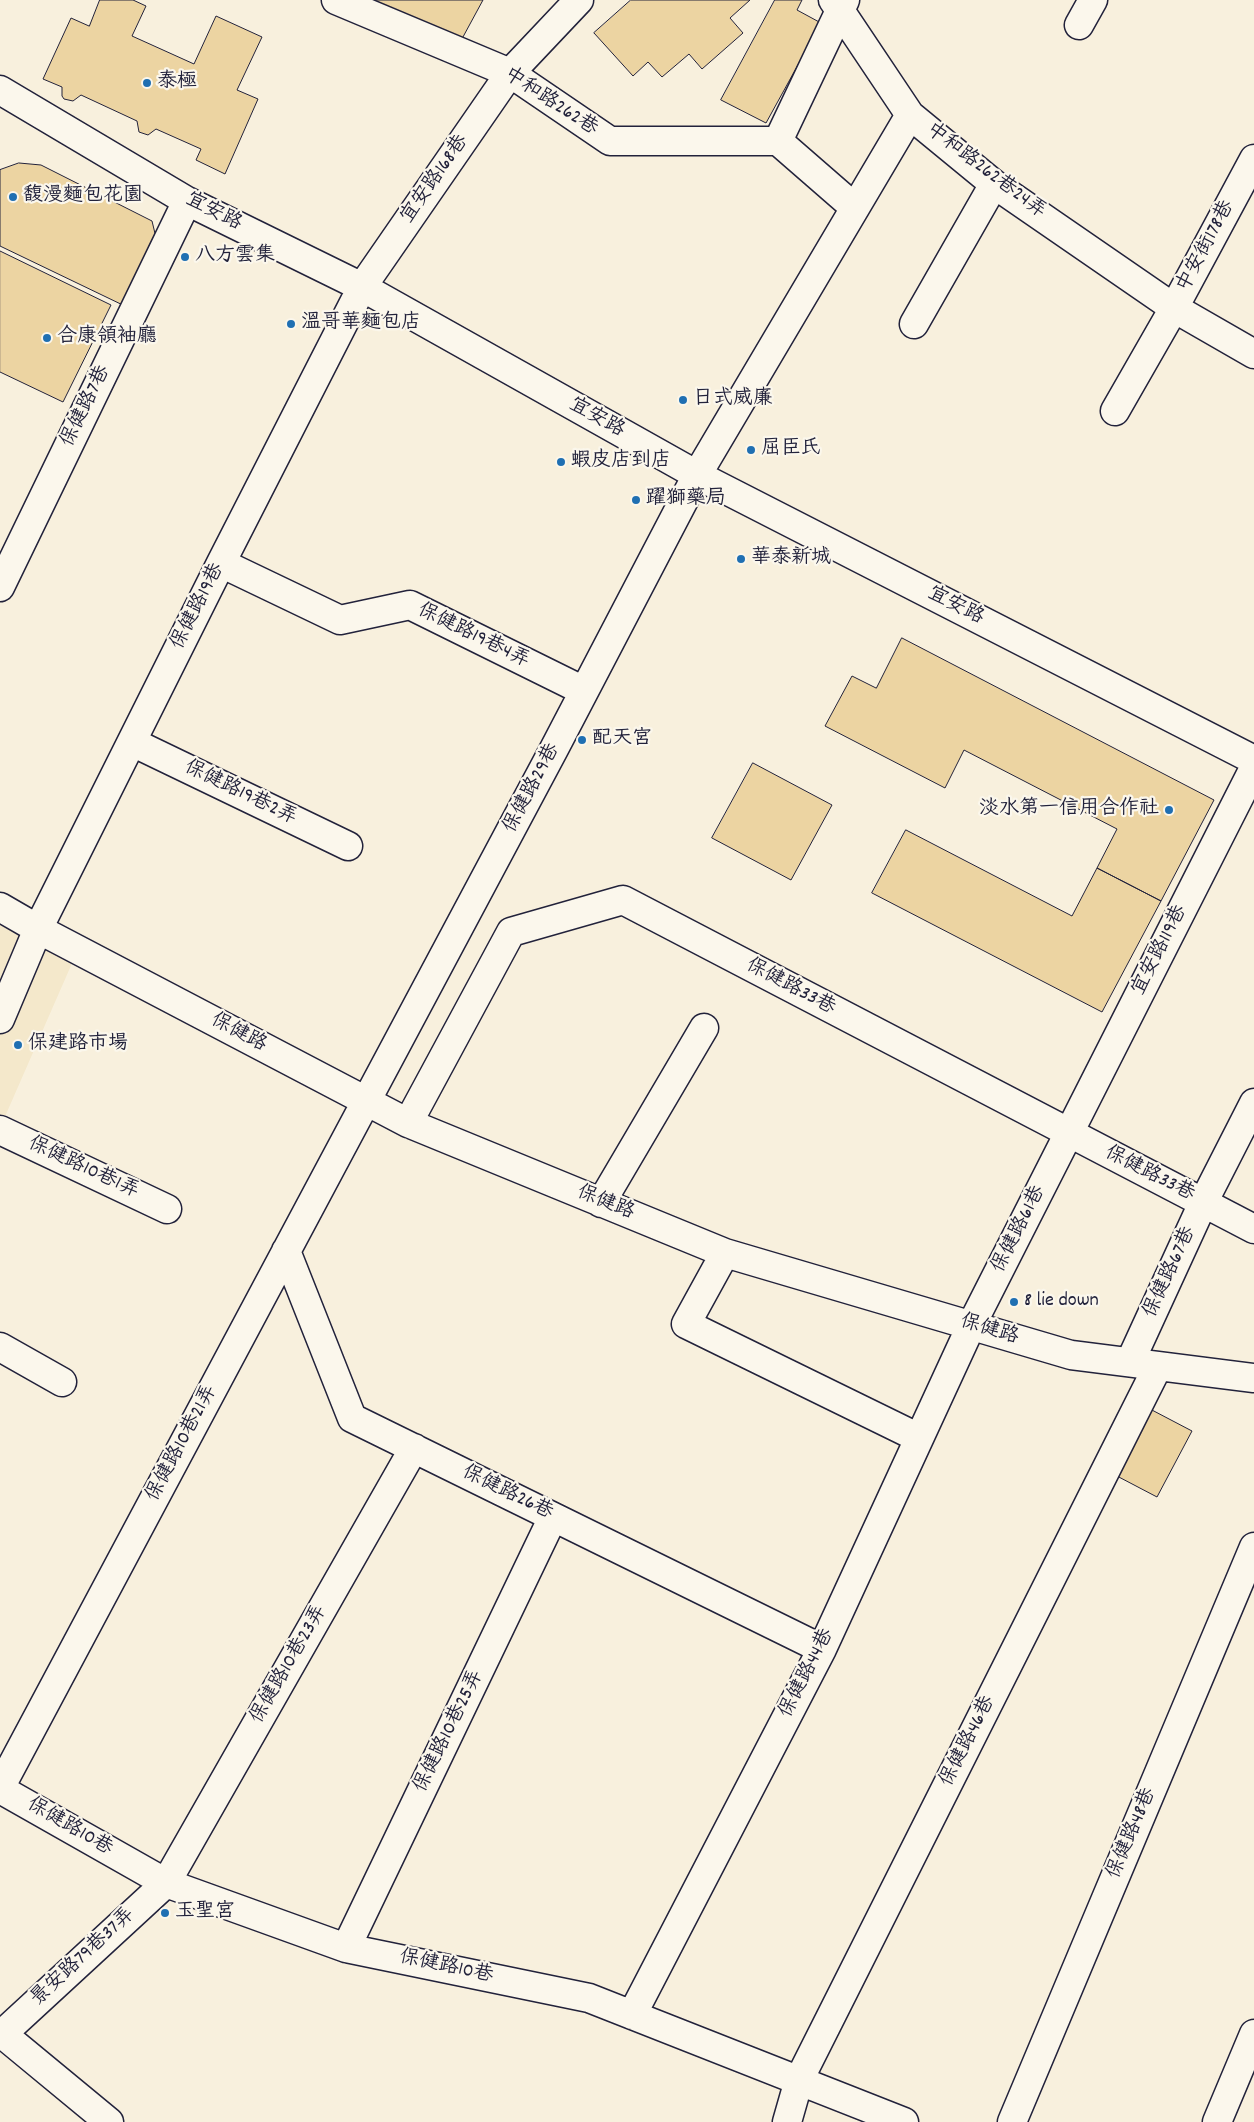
<!DOCTYPE html>
<meta charset="utf-8">
<style>
body{margin:0}
canvas{display:block;background:#f8f0dd}
</style>
<canvas width="1254" height="2122"></canvas>
<script>
const ctx = document.querySelector('canvas').getContext('2d');
ctx.lineJoin = 'round';
function fill(path, color) {
  ctx.fillStyle = color;
  ctx.fill(path, 'evenodd');
}
function stroke(path, color, width, dash) {
  ctx.strokeStyle = color;
  ctx.lineWidth = width;
  ctx.lineCap = dash ? 'butt' : 'round';
  ctx.setLineDash(dash || []);
  ctx.stroke(path);
}
function write(font, color, halo, rows, align = 'center') {
  ctx.font = font + ' Dekko,"LXGW WenKai TC",sans-serif';
  ctx.lineWidth = 4.5;
  ctx.setLineDash([]);
  ctx.textBaseline = 'middle';
  ctx.strokeStyle = halo;
  ctx.fillStyle = color;
  for (const [text, x, y, turn = 0] of rows) {
    ctx.save();
    ctx.translate(x, y);
    ctx.rotate((+turn || 0) * Math.PI / 180);
    ctx.textAlign = isNaN(turn) ? turn : align;
    if (halo) ctx.strokeText(text, 0, 0);
    ctx.fillText(text, 0, 0);
    ctx.restore();
  }
}
fill(new Path2D(`
 M0,923L73,961L0,1128Z`), '#f4e8cb');
const building = new Path2D(`
 M100,0H133L146,6L132,36L194,64L216,16L262,37L237,90L258,99L225,174L196,160L201,149L156,129L148,135L139,132L137,121L81,95L73,101L64,99L62,96V87L43,79L71,18L89,26Z
 M369,0H483L457,48Z
 M631,0H750L730,18L743,33L702,69L689,54L662,77L648,62L633,76L594,33Z
 M775,0H802L797,10L821,23L766,123L721,100Z
 M19,163L41,165L152,221L159,250L129,308L0,246V170Z
 M0,251L111,305L63,402L0,372Z
 M902,638L1214,800L1161,901L1097,868L1117,829L964,750L945,788L825,726L852,676L876,688Z
 M753,763L832,805L791,880L712,838Z
 M906,830L1072,916L1097,868L1161,901L1102,1012L872,893Z
 M1150,1409L1192,1431L1157,1497L1115,1475Z`);
fill(building, '#ecd4a2');
stroke(building, '#22223b', 1);
const minor = new Path2D(`
 M336,0L510,73L610,141H778L855,208
 M833,0L910,115L994,184L1174,308L1254,354
 M1079,25L1093,0
 M0,90L187,201L362,287L697,475L1254,760
 M778,141L845,0
 M914,324L994,184
 M1115,411L1174,308L1254,159
 M221,563L340,620L410,605L584,691
 M0,587L187,201
 M132,742L348,846
 M0,907L38,929L408,1123L725,1253L1071,1355L1254,1378
 M0,1019L38,929L221,563L362,287L510,73L579,0
 M408,1123L511,932L623,900L1254,1229
 M0,1130L167,1209
 M601,1203L704,1028
 M286,1251L352,1418L822,1649
 M725,1253L686,1324L919,1438
 M0,1347L62,1382
 M1130,1362L1203,1203L1254,1103
 M0,1788L554,749L697,475L910,115
 M0,1789L166,1883L346,1948L589,1998L904,2122
 M346,1948L553,1517
 M632,2015L822,1649L971,1326L1254,768
 M0,2032L109,2122
 M0,2036L166,1883L414,1448
 M787,2122L799,2080L1158,1366
 M1012,2122L1254,1547
 M1217,2122L1254,2034`);
stroke(minor, '#22223b', 31);
stroke(minor, '#fbf7ec', 28);
for (const [x, y, r, color] of [
 [147,83,5,"#1f6fb2"],
 [13,197,5,"#1f6fb2"],
 [185,257,5,"#1f6fb2"],
 [291,324,5,"#1f6fb2"],
 [47,338,5,"#1f6fb2"],
 [683,400,5,"#1f6fb2"],
 [751,450,5,"#1f6fb2"],
 [561,462,5,"#1f6fb2"],
 [636,500,5,"#1f6fb2"],
 [741,559,5,"#1f6fb2"],
 [582,740,5,"#1f6fb2"],
 [1169,810,5,"#1f6fb2"],
 [18,1045,5,"#1f6fb2"],
 [1014,1302,5,"#1f6fb2"],
 [165,1913,5,"#1f6fb2"]
]) {
  const dot = new Path2D();
  dot.arc(x, y, r, 0, 2 * Math.PI);
  ctx.fillStyle = color;
  ctx.fill(dot);
  stroke(dot, '#fbf7ec', 2);
}
write('20px', '#22223b', '#fbf7ec', [
 ["泰極",157,83],
 ["馥漫麵包花園",23,197],
 ["八方雲集",195,257],
 ["溫哥華麵包店",301,324],
 ["合康領袖廳",57,338],
 ["日式威廉",693,400],
 ["屈臣氏",761,450],
 ["蝦皮店到店",571,462],
 ["躍獅藥局",646,500],
 ["華泰新城",751,559],
 ["配天宮",592,740],
 ["淡水第一信用合作社",1159,810,"right"],
 ["保建路市場",28,1045],
 ["8 lie down",1024,1302],
 ["玉聖宮",175,1913]
], 'left');
write('20px', '#22223b', '#fbf7ec', [
 ["中和路262巷",550,103,33],
 ["中和路262巷24弄",985,172,37],
 ["宜安路168巷",436,180,-55],
 ["宜安路",213,213,27],
 ["中安街178巷",1207,247,-62],
 ["保健路7巷",87,407,-64],
 ["宜安路",596,419,29],
 ["保健路19巷",199,607,-63],
 ["宜安路",955,607,27],
 ["保健路19巷4弄",473,637,26],
 ["保健路29巷",533,789,-62],
 ["保健路19巷2弄",240,794,26],
 ["宜安路119巷",1161,951,-63],
 ["保健路33巷",790,988,28],
 ["保健路",238,1034,28],
 ["保健路10巷1弄",83,1169,25],
 ["保健路33巷",1149,1175,27],
 ["保健路",605,1204,22],
 ["保健路61巷",1020,1230,-63],
 ["保健路67巷",1171,1273,-65],
 ["保健路",989,1331,17],
 ["保健路10巷21弄",183,1444,-62],
 ["保健路26巷",507,1494,26],
 ["保健路10巷23弄",290,1665,-60],
 ["保健路44巷",808,1674,-63],
 ["保健路10巷25弄",450,1732,-64],
 ["保健路46巷",969,1742,-63],
 ["保健路10巷",69,1828,30],
 ["保健路48巷",1133,1834,-67],
 ["景安路79巷37弄",84,1958,-43],
 ["保健路10巷",446,1968,12]
]);
</script>
